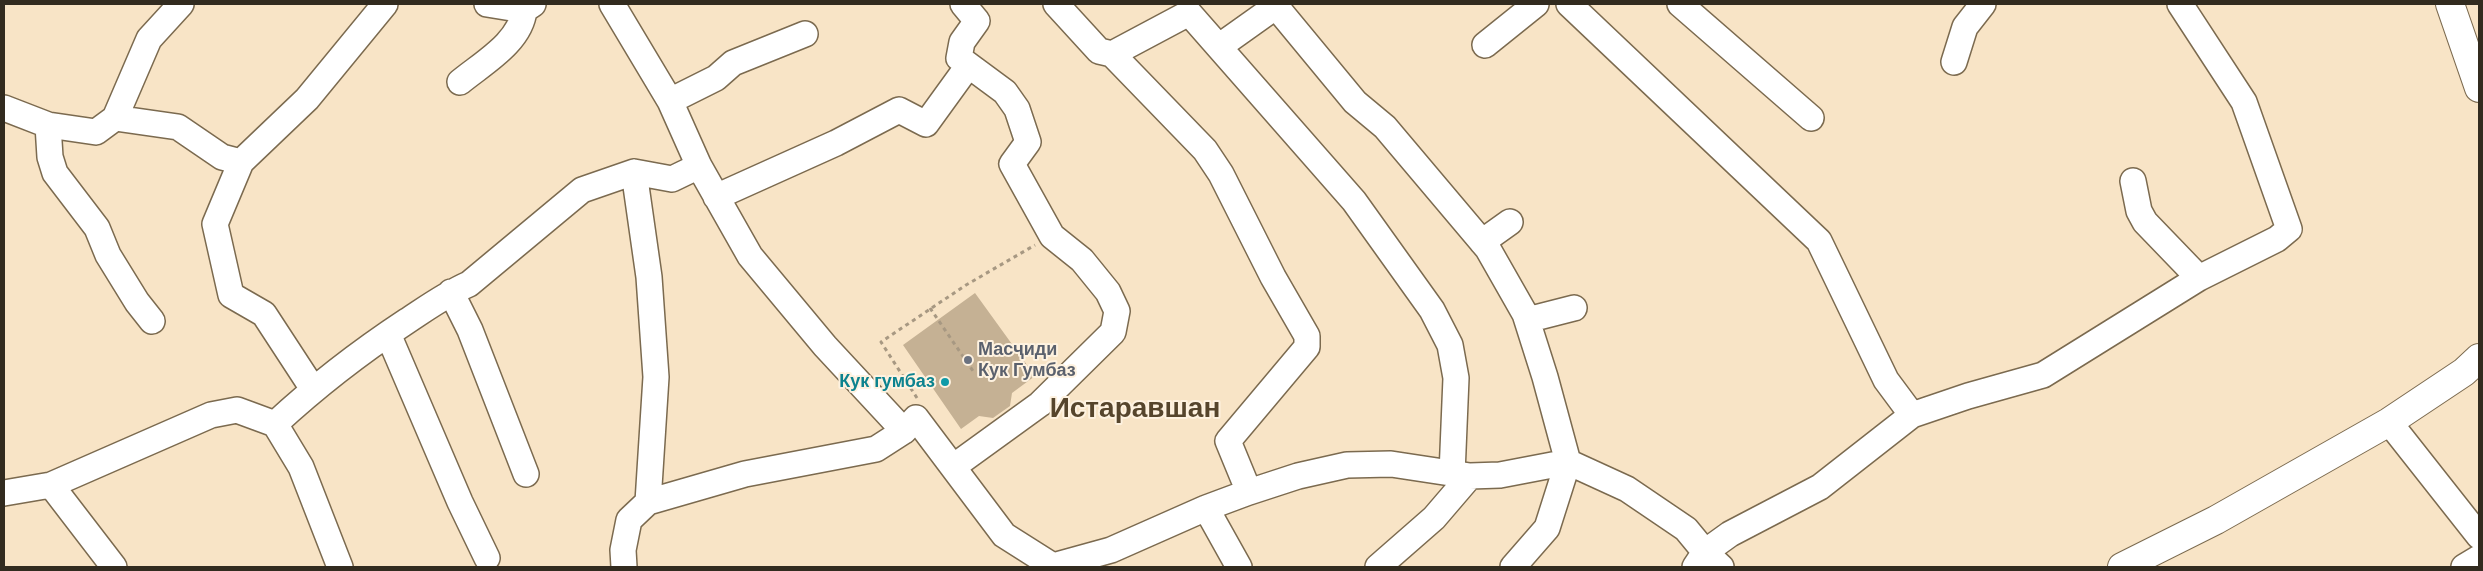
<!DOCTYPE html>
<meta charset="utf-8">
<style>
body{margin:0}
#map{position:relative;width:2483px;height:571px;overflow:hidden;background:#f8e4c6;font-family:Helvetica,sans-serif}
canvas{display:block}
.frame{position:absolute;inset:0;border:5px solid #322b1f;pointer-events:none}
</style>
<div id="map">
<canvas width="2483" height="571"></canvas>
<div class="frame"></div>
</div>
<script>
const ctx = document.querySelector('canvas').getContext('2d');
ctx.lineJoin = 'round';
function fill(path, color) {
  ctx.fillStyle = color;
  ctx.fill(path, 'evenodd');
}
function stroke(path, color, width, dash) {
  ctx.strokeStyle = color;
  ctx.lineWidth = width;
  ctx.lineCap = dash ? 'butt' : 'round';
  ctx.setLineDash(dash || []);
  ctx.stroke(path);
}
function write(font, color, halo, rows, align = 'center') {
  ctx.font = font + ' Helvetica,sans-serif';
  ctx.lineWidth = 4;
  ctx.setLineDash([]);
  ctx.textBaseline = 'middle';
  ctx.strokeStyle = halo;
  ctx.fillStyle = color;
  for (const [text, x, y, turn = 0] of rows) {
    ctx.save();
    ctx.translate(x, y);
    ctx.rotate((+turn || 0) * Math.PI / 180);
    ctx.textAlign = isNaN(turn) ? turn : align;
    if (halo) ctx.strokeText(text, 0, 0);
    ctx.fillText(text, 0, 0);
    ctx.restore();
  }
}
fill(new Path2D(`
 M975,293L1035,376L1012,393L1010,406L993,418L979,416L961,429L903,345Z`), '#c5b194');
const minor = new Path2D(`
 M487,4L524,10L533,4
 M612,4L670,101L699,166L750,256L825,346L904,431
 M1056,4L1099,51L1112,54L1205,150L1221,174L1273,277L1307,336V347L1228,441L1249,492
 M1274,4L1355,102L1385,127L1488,249L1525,314L1545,377L1568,462L1547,528L1513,567
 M1569,4L1819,241L1886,380L1912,415
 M1680,4L1811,118
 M1485,45L1536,4
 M1220,46L1279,4
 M1112,54L1189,13L1354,201L1432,310L1450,345L1456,378L1452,474
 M1954,62L1965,27L1983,4
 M460,82C483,63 521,42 524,10
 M670,101L716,78L733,63L805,34
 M4,108L48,125L96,132L115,118L149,39L181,4
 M115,118L178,127L222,157L241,162
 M48,125L50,157L55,173L97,228L108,255L137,302L152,321
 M634,172L649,277L656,377L648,502
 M2133,181L2139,211L2145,222L2199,278
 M716,197L836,143L899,110L926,124L968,66
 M1482,242L1510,222
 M451,292L470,330L526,474
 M1527,320L1574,308
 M388,334L460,502L487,558
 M313,389L264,314L231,295L215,224L241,162L307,99L385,4
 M2389,422L2479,536
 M275,424C316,386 360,352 407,321C427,308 446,294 469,284L582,190L634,172L672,179L699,166
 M953,467L1040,404L1113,332L1117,311L1108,292L1082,260L1052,236L1012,164L1028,142L1017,109L1005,92L959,58L962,42L977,21L963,4
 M51,485L114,567
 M4,493L51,485L211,415L237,410L275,424L301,467L340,567
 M1206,508L1239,567
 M624,567L623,550L629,520L648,502L745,474L876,449L904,431L916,418L1004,535L1053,566L1111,550L1206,508L1249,492L1298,476L1347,465L1391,464L1470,476L1500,475L1568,462L1627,489L1686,529L1705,552L1721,567
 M1378,567L1434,518L1470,476
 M1695,567L1705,552L1730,534L1820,487L1912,415L1968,396L2043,375L2199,278L2277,239L2289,229L2244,102L2180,4
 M2464,567L2479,558`);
const major = new Path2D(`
 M2450,4L2479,88
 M2122,567L2216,520L2389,422L2464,372L2479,358`);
stroke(minor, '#7b6a4f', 28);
stroke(major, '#7b6a4f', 30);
stroke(new Path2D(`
 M930,308L973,371
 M917,398L881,342L966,285L1035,245`), '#a79882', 3, [4, 4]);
stroke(minor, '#fff', 25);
stroke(major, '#fff', 28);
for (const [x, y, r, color] of [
 [968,360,5,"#6b7280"],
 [945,382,5,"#0f9aa8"]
]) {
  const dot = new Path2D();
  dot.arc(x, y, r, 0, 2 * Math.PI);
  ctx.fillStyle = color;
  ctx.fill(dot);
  stroke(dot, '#fef2e0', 2);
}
write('bold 18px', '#5b616d', '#fef2e0', [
 ["Масҷиди",978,350],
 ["Кук Гумбаз",978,371]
], 'left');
write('bold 18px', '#0d838f', '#fef2e0', [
 ["Кук гумбаз",935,382]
], 'right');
write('bold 28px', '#56452c', '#fef2e0', [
 ["Истаравшан",1135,409]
]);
</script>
